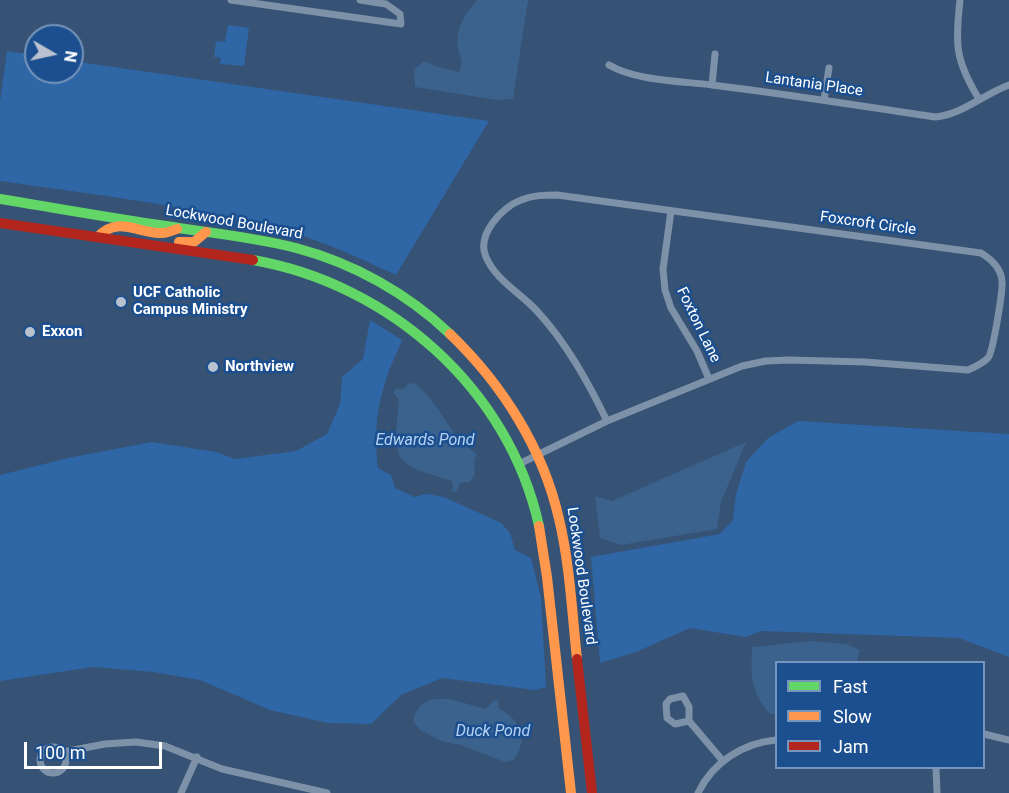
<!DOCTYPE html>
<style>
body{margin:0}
#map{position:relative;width:1009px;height:793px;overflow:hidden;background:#365274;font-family:Roboto,sans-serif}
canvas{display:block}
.legend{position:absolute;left:775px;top:661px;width:210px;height:108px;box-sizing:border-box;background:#1b4f8f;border:2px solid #7695bc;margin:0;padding:8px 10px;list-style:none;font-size:18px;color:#fff}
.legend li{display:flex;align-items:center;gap:12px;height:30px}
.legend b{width:30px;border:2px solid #7695bc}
.north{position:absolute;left:24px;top:24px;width:60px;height:60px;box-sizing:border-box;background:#1b4f8f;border:2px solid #7695bc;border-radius:50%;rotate:99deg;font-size:16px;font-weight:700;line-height:24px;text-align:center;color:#fff}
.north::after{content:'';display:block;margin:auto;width:21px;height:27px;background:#b9c2ce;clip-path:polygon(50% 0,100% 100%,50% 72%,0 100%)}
.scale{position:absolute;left:24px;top:742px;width:138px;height:27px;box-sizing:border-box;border:3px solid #fff;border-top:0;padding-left:8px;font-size:18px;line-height:21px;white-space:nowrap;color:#fff;-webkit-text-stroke:4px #1b4f8f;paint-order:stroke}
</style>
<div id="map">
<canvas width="1009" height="793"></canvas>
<ul class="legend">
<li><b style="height:8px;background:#63d668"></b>Fast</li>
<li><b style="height:8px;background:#ff974d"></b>Slow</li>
<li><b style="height:8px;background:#b3261e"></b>Jam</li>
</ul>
<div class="north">N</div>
<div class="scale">100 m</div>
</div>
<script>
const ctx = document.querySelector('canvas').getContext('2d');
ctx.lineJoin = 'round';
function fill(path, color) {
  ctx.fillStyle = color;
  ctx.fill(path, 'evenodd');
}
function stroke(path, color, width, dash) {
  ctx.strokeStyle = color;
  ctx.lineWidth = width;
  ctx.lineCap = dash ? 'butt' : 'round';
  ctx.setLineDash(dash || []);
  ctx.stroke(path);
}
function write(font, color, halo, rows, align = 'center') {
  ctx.font = font + ' Roboto,sans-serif';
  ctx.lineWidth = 5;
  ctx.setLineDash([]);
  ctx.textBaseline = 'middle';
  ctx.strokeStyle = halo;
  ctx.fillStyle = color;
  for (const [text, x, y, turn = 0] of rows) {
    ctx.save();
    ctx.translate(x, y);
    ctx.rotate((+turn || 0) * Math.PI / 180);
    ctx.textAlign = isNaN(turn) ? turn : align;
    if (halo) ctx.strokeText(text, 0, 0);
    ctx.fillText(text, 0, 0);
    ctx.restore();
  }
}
fill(new Path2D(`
 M228,25L249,28L244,66L220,64L221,58L214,57L216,41L225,42Z
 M7,51L36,55V72H72V61L489,121L396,275C361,259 326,242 289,232C195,206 97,195 0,181V102Z
 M370,320L402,340C397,353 390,366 386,380C376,409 374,438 378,468L391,475L395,488L414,497L426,494L444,497L501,523L510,533L515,550L531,558L541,598L546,687L535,690L442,678L401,695L371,724L328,723L270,710L200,680L153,672L93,667L0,681V475L68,458L152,442L216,452L235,459L296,451L327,434L340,404L342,377L363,359Z
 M798,421L1009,434V657L959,638L762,631L745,637L690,628L636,652L600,663L591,557L720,534L733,520L736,494L746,462L768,438Z`), '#2f66a5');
fill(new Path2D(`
 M478,0H528L513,99L497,100L415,87L414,69L425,61L438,67L459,72C464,60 460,60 458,48C455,30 465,12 478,0Z
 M415,383C437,402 444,421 462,443C466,448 472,449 477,454L474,460L475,475L469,482L460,483L457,492L451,491L453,486L452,481C391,463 393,461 399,400L393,392L396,389H404L408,384Z
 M746,442L721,502L717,529L621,545L600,538L595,496L612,501Z
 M810,641L847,644L860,650L857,662H776V715L769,713C750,691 751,675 752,647Z
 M433,699H450L486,709L494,700L499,701L498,708C521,720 529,738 514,760L505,762L461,745L444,742L421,731L413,721C416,708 421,703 433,699Z`), '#3b618d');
stroke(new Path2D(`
 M231,0L401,24L400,14L386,4L360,0
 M960,0C955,44 955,60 979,99
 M609,65C636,81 681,81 712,85C786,94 861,106 935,117C961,115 984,94 1009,85
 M712,85L715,54
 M824,100L829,68
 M671,211L663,269L665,290L671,308L697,351L709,379
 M519,464L607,421L742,366L766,361L789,360L865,362L968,370C975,367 982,364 988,358C993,352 1003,291 1002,281C1001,268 991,259 981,253L557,195C545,195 533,195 521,200C502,207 476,235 486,257C495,279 520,293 536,310C566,342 588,382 607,421
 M689,721L675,724L667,718L666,704L670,699L683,696L689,707V721L723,761
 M984,734L1009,740
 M40 760a13 13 0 1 1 26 0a13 13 0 1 1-26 0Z
 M63,752L105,744L136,742L165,746L222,769L327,793
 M936,768L937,793
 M181,793L197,757
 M698,793C713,762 743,743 776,740`), '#7d92a8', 7);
stroke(new Path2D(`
 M0,199C55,208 111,218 166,226C210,233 254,237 296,248C353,263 407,293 450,334
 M253,260C390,284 509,389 539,526`), '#63d668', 10);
stroke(new Path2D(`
 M98,237C117,215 139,234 163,233C167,233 173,230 177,229
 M179,242H194L206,232
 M450,334C502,384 543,448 559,519C570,565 572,613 577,659
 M539,526L547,577L571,793`), '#ff974d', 10);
stroke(new Path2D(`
 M0,223L253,260
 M577,659L592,793`), '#b3261e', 10);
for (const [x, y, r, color] of [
 [121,302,6,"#b9c2ce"],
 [30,332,6,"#b9c2ce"],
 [213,367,6,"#b9c2ce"]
]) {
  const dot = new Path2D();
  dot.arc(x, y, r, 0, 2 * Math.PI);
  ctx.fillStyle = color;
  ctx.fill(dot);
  stroke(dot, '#1b4f8f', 2);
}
write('15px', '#fff', '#1b4f8f', [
 ["Lantania Place",814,85,8],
 ["Lockwood Boulevard",234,223,10],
 ["Foxcroft Circle",868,224,8],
 ["Foxton Lane",698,325,64],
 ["Lockwood Boulevard",581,576,82]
]);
write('bold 15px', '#fff', '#1b4f8f', [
 ["UCF Catholic",133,293],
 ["Campus Ministry",133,310],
 ["Exxon",42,332],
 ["Northview",225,367]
], 'left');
write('italic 16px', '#b5d3f5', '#1b4f8f', [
 ["Edwards Pond",425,441],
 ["Duck Pond",493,732]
]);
</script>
